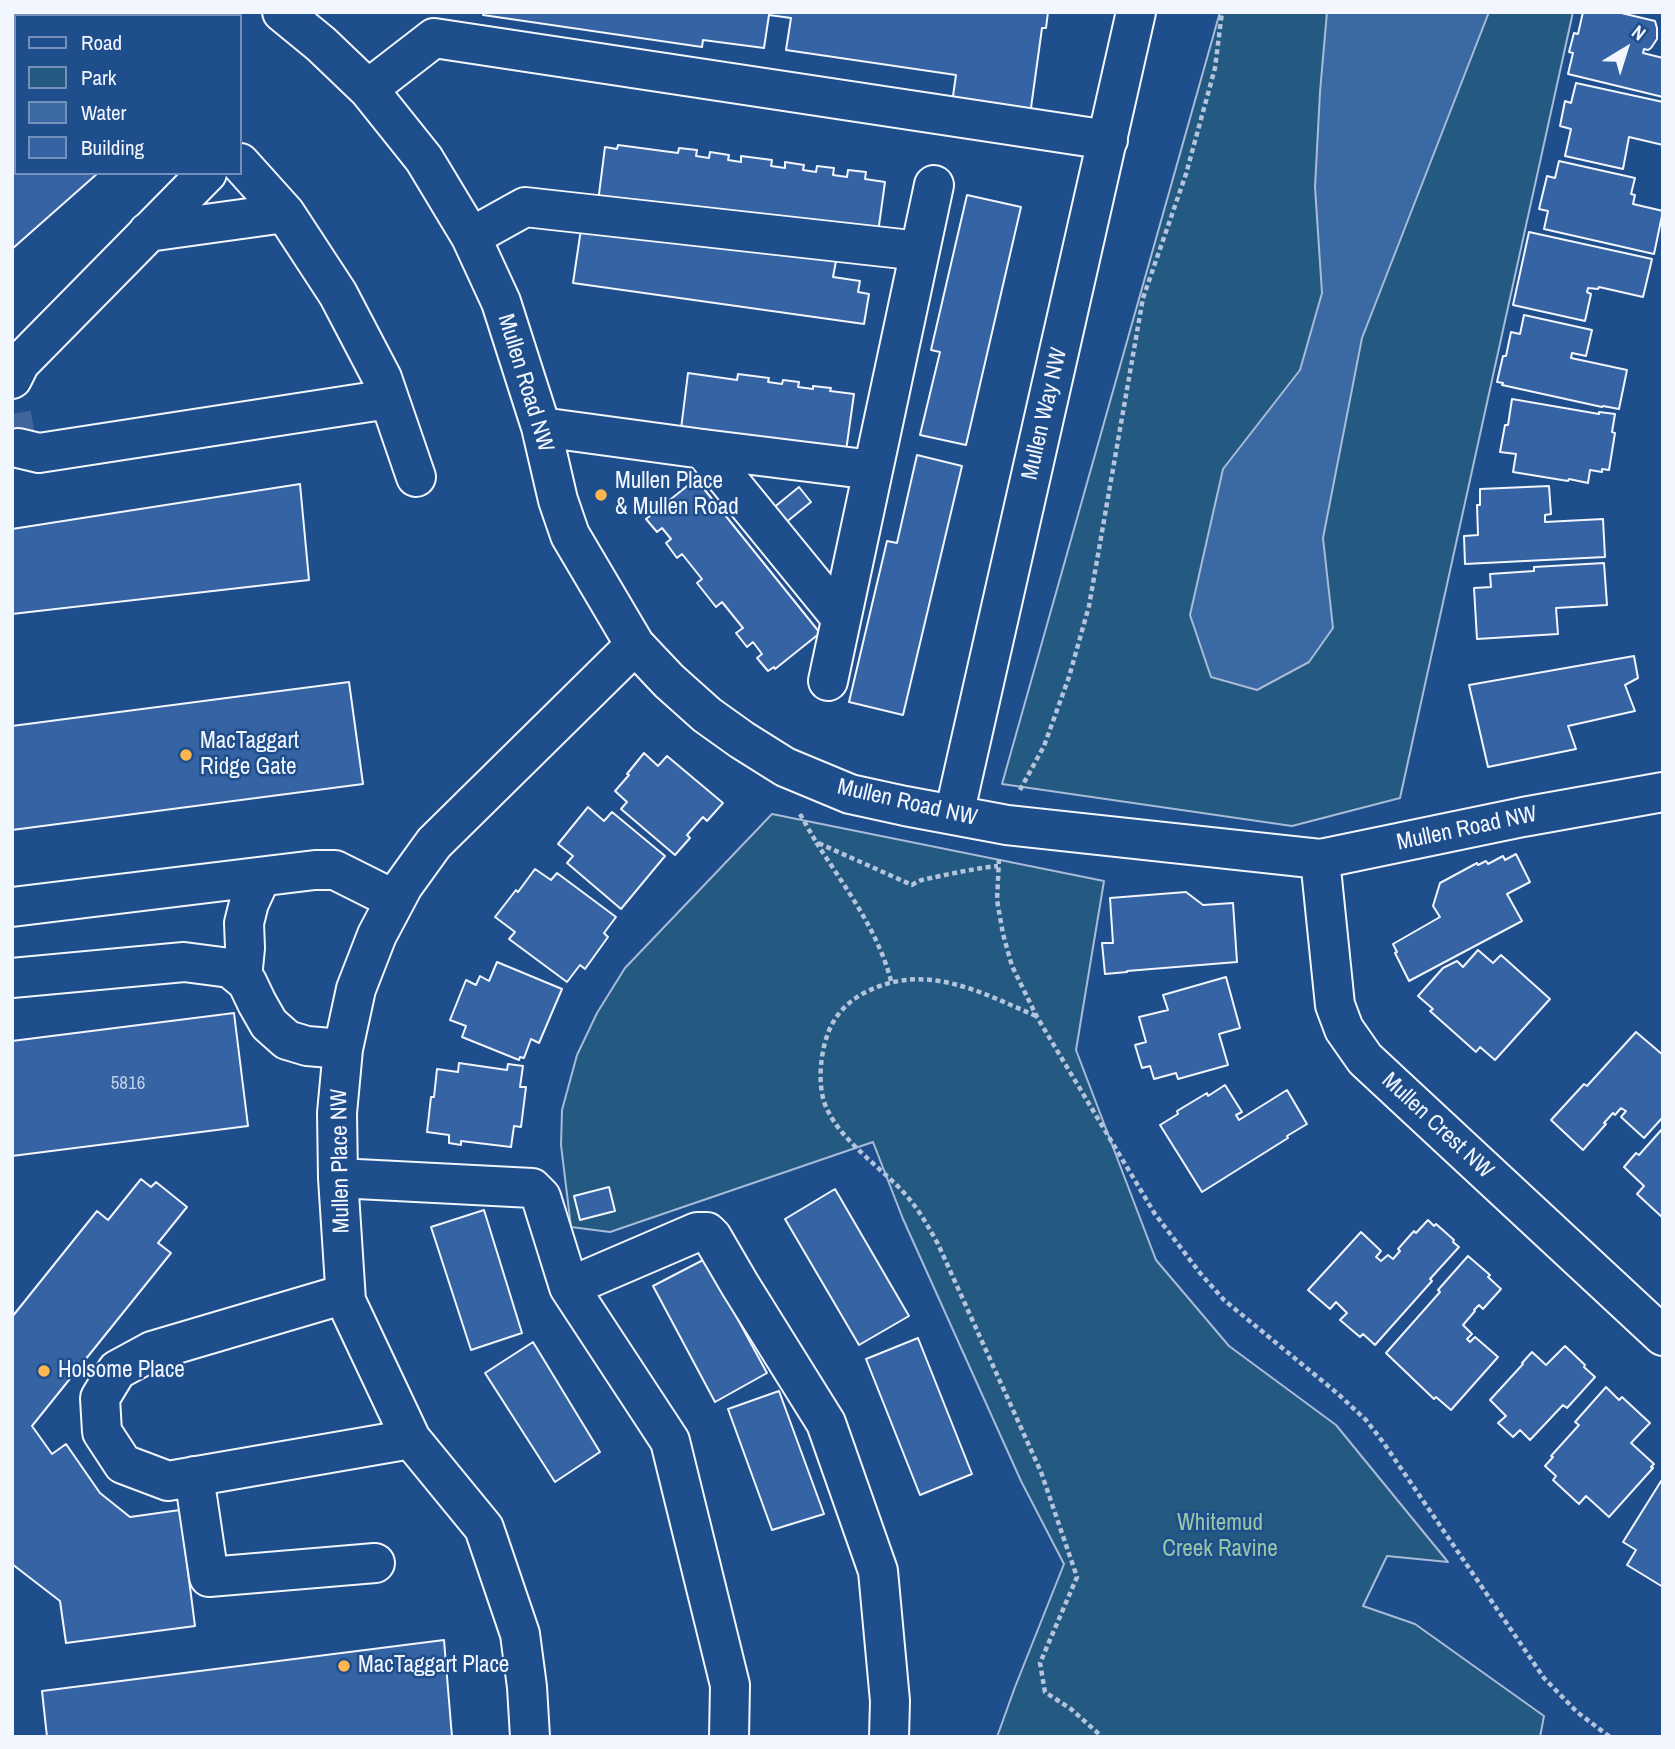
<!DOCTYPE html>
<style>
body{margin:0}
#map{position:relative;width:1675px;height:1749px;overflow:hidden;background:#1f4e8c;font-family:"Archivo Narrow",sans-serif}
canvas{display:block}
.frame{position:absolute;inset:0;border:14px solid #f2f6ff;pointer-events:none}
.legend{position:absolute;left:14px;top:14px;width:228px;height:161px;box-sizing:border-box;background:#1f4e8c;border:2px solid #7391ba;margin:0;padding:9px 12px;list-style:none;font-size:21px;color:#f2f6ff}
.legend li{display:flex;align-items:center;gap:14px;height:35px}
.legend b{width:35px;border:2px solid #7391ba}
.north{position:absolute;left:1591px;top:14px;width:70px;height:70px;-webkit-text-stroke:5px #1f4e8c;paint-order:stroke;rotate:38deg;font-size:19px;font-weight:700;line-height:28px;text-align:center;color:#f2f6ff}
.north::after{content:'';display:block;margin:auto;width:24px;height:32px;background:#f2f6ff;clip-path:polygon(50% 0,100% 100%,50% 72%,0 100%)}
</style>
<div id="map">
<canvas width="1675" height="1749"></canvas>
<div class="frame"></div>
<ul class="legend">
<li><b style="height:9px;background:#1f4e8c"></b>Road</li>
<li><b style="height:19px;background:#245a82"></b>Park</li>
<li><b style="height:19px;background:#3b69a3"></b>Water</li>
<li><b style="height:19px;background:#3563a3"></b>Building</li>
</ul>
<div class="north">N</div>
</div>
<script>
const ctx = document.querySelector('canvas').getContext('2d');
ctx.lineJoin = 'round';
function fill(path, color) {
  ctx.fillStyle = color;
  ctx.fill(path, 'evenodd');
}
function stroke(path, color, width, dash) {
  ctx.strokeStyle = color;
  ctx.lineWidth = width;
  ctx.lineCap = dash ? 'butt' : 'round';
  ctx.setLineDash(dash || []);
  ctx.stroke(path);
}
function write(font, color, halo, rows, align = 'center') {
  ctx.font = font + ' "Archivo Narrow",sans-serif';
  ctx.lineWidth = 5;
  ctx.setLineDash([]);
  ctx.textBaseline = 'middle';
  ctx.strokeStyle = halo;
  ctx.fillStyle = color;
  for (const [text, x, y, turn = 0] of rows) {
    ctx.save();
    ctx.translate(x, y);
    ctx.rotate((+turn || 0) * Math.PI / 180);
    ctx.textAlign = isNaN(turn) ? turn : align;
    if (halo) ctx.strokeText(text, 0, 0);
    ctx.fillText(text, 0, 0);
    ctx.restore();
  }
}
const green = new Path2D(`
 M1220,12H1573L1400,798L1292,826L1002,784Z
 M772,814L1104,881L1076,1050L1156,1260L1229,1346L1336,1425L1448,1562L1387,1556L1363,1606L1415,1624L1544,1716L1540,1737H997L1015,1687L1064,1564L1021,1481L903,1219L873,1142L610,1232L571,1227L561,1145L562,1110L577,1055L597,1013L625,968Z`);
fill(green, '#245a82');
stroke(green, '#a8bbd7', 2);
const water = new Path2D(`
 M1327,12H1489L1362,338L1323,538L1333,628L1309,662L1257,690L1211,677L1190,615L1223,469L1300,370L1322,293L1315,187L1320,92Z`);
fill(water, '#3b69a3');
stroke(water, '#a8bbd7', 2);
const building = new Path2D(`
 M484,12H1048L1046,28H1042L1030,115L952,103L956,75L786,50L791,18L769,15L764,48L703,40L702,47L483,15Z
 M1583,12H1617L1655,21L1657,28V39L1651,48L1648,50L1644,49L1643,53L1663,58V97L1568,74L1573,53L1569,52L1574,33L1578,34Z
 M1576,83L1663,102V145L1629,137L1623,169L1565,156L1571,129L1560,126L1565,101L1571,103Z
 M16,141V173H98L12,249V144Z
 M618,145L678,153L679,148L697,150L696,156L709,158L710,152L729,155L728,160L741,162V156L772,160L771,166L785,168V162L804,165L803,170L816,172L817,166L834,168L833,175L847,177L848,170L866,172L865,179L885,182L877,240L598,202L605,147L617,149Z
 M1559,161L1635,178L1631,194L1635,195L1633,204L1663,211L1654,254L1544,229L1548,211L1539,209L1547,176L1555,178Z
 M967,195L1021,207L966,445L920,435L940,352L931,350Z
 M581,229L617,230L836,261L833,277L860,281L858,292L869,294L864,324L573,283Z
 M1529,232L1652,259L1643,297L1599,287L1598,289L1588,288L1587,292L1591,294L1585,321L1513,305Z
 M1524,315L1592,330L1586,356L1572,353L1571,358L1627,370L1619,409L1603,406L1602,407L1502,385L1503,383L1497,382L1503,356H1506L1511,332L1520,334Z
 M688,373L737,380L738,374L769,378L768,382L782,384L783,380L799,382L798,387L813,389V386L831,388L830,391L854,394L846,451L681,429Z
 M1512,399L1599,414V412L1615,414L1612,432L1615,433L1609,470L1602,469V472L1590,470L1588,483L1569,479L1568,481L1513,472L1516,454L1500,452L1505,425H1508Z
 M917,455L962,466L903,715L849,702L887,541L897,543Z
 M696,479L820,633L775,669L774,667L768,671L757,658L762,654L753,642L747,647L736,633L743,628L722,602L716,607L697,583L702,579L682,554L677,558L666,543L671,539L662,528L657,532L646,519Z
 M300,484L309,580L12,614V529Z
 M1549,486L1551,514L1545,515V522L1603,519L1605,557L1465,564L1464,536L1478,535L1477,505H1480V489Z
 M799,487L811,502L784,524L772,509Z
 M1604,563L1607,605L1556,608L1558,634L1477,639L1474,588L1491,587L1490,574L1534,571V567Z
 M1634,656L1638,678L1625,685L1635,711L1568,726L1576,749L1488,767L1469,685Z
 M349,682L363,784L12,830V726Z
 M644,753L658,766L667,756L723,803L707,821L703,817L687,835L690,838L675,855L621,809L627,802L615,791L629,775L627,774Z
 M588,807L604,821L612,812L665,856L621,909L567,863L573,856L558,844Z
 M1516,854L1530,882L1507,894L1522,921L1409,981L1395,953L1397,952L1393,944L1440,917L1433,906L1440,883L1477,863L1478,865L1486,861L1488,864L1503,856L1505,860Z
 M535,869L551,880L557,873L616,917L604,933L608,937L585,969L580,965L567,982L509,939L515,932L495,917L516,890L518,892Z
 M1186,892L1203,905L1233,903L1237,962L1127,971V972L1105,974L1102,943H1113L1110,898Z
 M1478,950L1493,963L1501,955L1550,999L1495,1060L1480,1047L1476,1052L1430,1011L1433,1009L1418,996L1443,968L1457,961L1463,967Z
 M497,962L562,989L539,1043L531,1039L524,1058L520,1057L519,1060L462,1037L466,1026L450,1020L466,980L476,985L480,976L489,981Z
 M1226,977L1240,1028L1219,1034L1228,1065L1178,1079L1176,1073L1154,1079L1150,1066L1142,1068L1135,1045L1146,1042L1139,1017L1168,1010L1163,995Z
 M234,1013L248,1126L12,1156V1041Z
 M1636,1032L1663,1055V1117L1644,1138L1621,1117L1626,1111L1621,1108L1615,1115L1613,1113L1604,1123L1606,1124L1583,1150L1551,1120L1584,1084L1587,1086Z
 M459,1063L507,1070L508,1064L523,1066L520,1087H526L521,1127L514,1126L511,1147L461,1141V1145L449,1143V1135L427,1132L431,1097H434L437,1069L458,1072Z
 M1225,1085L1242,1112L1236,1115L1239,1120L1287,1090L1307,1124L1287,1136L1288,1138L1202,1192L1160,1125L1178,1114L1177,1111L1207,1093L1208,1096Z
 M1663,1128V1218L1637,1194L1644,1186L1624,1167L1636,1153L1639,1155Z
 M141,1179L151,1187L156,1182L187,1207L158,1243L171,1253L32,1426L52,1454L66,1444L100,1493L130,1517L180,1510L195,1626L66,1643L60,1601L12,1564V1317L97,1211L108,1220Z
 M609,1187L615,1211L580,1220L574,1196Z
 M835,1189L909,1316L859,1345L785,1219Z
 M484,1210L522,1333L471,1350L431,1227Z
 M1428,1220L1434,1226L1436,1224L1454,1240L1453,1242L1459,1247L1430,1279L1432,1281L1375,1345L1363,1334L1360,1337L1340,1320L1347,1313L1336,1302L1330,1309L1308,1290L1361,1232L1381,1251L1376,1257L1381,1261L1388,1255L1393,1259L1400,1251L1398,1249L1414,1231L1416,1233Z
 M1468,1256L1490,1275L1488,1277L1501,1289L1483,1309L1479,1305L1474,1310L1475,1311L1463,1325L1472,1334L1467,1339L1470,1342L1475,1337L1498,1357L1451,1410L1436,1397L1434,1399L1386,1353L1440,1292L1438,1290Z
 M705,1259L767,1373L715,1402L653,1286Z
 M918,1338L972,1474L920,1495L866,1359Z
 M533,1342L600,1452L555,1482L485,1373Z
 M1565,1346L1585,1365L1584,1367L1595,1377L1567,1408L1563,1405L1530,1440L1520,1430L1513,1437L1498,1423L1506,1416L1490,1400L1523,1364L1522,1363L1532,1352L1546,1365Z
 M1606,1387L1619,1400L1622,1397L1650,1423L1631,1443L1654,1464L1651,1467L1653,1468L1609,1517L1586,1496L1579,1504L1553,1480L1556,1476L1545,1466L1553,1457L1551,1456L1579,1425L1575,1422Z
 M779,1391L824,1514L772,1530L728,1409Z
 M1663,1478V1587L1627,1565L1636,1550L1623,1542Z
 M444,1640L452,1737H47L42,1691Z`);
fill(building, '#3563a3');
stroke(building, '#f2f6ff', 2);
stroke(new Path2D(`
 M12,414L18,448`), '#3f679d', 38, [38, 19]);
const minor = new Path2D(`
 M282,12L321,44L368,89L424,159L471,237L501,302L541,427L558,500L570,535L635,645L669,681L707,715L742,740L785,767L850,794L905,806L1007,825L1320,859L1523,817L1663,792
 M155,16L157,12
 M12,65L16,62
 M368,89L434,38L1108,140
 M240,163L285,213L338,294L382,378L416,477
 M148,232L285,213
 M471,237L525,207L920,251
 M12,379L20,363L207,173
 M541,427L703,449L873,470
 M18,448L39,453L389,399
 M703,449L841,618
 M828,681L934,185
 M954,815L1136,12
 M1320,859L1335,1005L1344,1029L1365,1059L1663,1336
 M12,907L315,870H335L395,900
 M12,978L184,962L230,968L247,982L257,1003L269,1024L287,1040L307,1046L343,1049
 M242,978L245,948L244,923L249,903L261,877
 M338,1178L532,1188L541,1197L569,1287L670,1441L730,1685L729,1737
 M569,1287L697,1232H707L712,1237L740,1285L826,1423L878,1571L890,1701L889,1737
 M345,1294L152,1351L117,1370L100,1398L102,1432L123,1464L168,1481L411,1439
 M194,1476L209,1577L375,1563
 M530,1737L527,1687L520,1634L484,1528L411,1439L346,1301L338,1178L337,1113L343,1049L356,989L377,935L403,886L434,843L635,645`);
stroke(minor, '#f2f6ff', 42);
stroke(new Path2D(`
 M1020,790L1044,746L1069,677L1089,606L1143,298L1186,174L1215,68L1222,12
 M800,814L816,842
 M999,859L997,900L1003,934L1012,966L1037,1017L1155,1214L1200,1273L1224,1300L1337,1393L1366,1420L1383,1442L1544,1678L1577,1712L1610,1737
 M891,981C878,930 844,886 816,842L912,885C922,878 929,879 940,876C959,872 978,868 998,866
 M1036,1016C980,992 925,961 864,993C847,1002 833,1017 827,1036C820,1056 817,1089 827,1109C842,1142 882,1168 906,1195C919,1210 928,1226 938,1244L1041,1472L1077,1577L1040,1663L1045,1692L1071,1709L1099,1734L1100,1737`), '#b3c4dc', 4.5, [5, 3.5]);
stroke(minor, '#1f4e8c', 38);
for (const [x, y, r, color] of [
 [601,495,7,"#ffb74d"],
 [186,755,7,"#ffb74d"],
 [44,1371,7,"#ffb74d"],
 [344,1666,7,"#ffb74d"]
]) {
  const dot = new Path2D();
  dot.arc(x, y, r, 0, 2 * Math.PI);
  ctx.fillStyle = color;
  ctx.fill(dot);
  stroke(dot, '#1f4e8c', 2.5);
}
write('19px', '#c3d1e8', null, [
 ["5816",128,1084]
]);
write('23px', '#f2f6ff', '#1f4e8c', [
 ["Mullen Road NW",525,383,73],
 ["Mullen Way NW",1045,414,-77],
 ["Mullen Road NW",907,803,13],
 ["Mullen Road NW",1467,829,-12],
 ["Mullen Crest NW",1437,1126,43],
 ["Mullen Place NW",341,1161,-91]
]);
write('23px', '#f2f6ff', '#1f4e8c', [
 ["Mullen Place",615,482],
 ["& Mullen Road",615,508],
 ["MacTaggart",200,742],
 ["Ridge Gate",200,768],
 ["Holsome Place",58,1371],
 ["MacTaggart Place",358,1666]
], 'left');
write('23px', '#97c8a6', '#1f4e8c', [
 ["Whitemud",1220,1524],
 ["Creek Ravine",1220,1550]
]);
</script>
